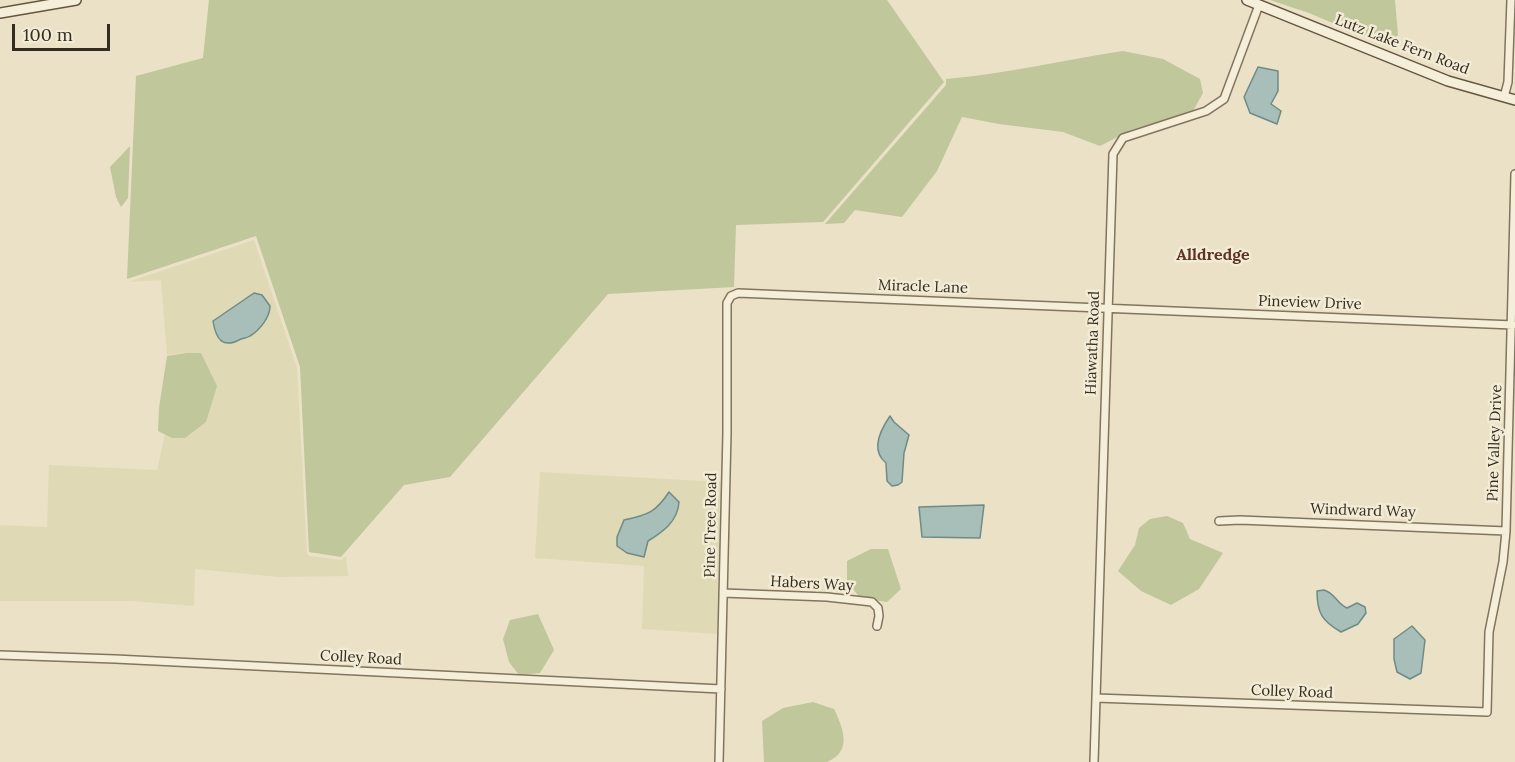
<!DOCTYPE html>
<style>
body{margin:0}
#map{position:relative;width:1515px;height:762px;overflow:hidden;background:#eae1c6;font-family:Lora,serif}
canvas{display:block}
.scale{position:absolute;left:12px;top:24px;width:98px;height:27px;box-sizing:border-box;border:3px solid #352c20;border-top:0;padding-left:8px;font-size:18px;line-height:21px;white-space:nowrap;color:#352c20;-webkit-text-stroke:4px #f2ebd5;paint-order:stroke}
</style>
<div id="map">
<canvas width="1515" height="762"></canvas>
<div class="scale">100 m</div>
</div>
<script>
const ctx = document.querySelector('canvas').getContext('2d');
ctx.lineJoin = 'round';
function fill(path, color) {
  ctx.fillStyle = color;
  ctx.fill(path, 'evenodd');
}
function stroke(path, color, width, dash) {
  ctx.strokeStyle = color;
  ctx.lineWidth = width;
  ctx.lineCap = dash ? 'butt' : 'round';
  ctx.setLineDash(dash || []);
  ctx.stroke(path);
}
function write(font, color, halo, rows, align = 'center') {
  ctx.font = font + ' Lora,serif';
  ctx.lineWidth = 5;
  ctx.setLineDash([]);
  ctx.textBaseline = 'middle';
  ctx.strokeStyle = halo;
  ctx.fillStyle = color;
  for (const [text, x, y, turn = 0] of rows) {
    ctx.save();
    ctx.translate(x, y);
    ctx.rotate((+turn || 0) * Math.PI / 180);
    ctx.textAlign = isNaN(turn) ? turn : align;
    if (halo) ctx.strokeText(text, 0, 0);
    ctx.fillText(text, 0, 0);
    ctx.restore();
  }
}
fill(new Path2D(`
 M254,240L297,368L307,554L309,556L341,560L346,556L348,576L279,577L195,569L194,606L131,601H0V525L47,527L49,465L157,470L165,434L172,438L187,353L167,355L161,280L128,282ZM232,310L248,337L237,342L216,319Z
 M540,472L722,482L718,634L642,629L644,566L535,558ZM669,492L665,531L648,541L624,520L638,517L658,508Z`), '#dfdab5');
fill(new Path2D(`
 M209,0H887L944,82L823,222L736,225L734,287L608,294L450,477L404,485L341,557L309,552L300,367L256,236L127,279L136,76L203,58Z
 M1270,0H1395L1398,35L1387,46L1309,13Z
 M1123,51L1163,59L1200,79L1203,93L1193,111L1131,130L1100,146L1063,132L999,124L962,117L937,171L902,217L855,210L844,223L825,224L946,85V79C1006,74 1063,60 1123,51Z
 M130,146L128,198L121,207L116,197L110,167Z
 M187,353H201L217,386L206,422L185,438H172L158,431L159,408L167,356Z
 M1167,516L1183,523L1190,539L1223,553L1199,589L1171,605L1141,591L1118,571L1135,545L1139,528L1150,519Z
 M871,549H888L901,589L887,602L860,598L847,581V561Z
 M538,614L554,650L540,673L519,675L509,662L503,639L510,620Z
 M813,702L834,709C843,728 853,751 827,762H764L762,721L783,708Z`), '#bfc79b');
const water = new Path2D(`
 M1258,67L1278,71V91L1271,104L1281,111L1277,124L1250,113L1244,97Z
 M254,293L262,295L270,306C270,317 260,330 250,336C247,338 244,338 241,339C223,349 216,340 213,321Z
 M890,416L894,422L909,435L904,453L902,482L898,485L892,486L887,481L886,463C870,450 881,429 890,416Z
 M669,492L679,502C678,521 663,532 648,541L644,557L627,553L617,546V537L624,520C648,515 656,512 669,492Z
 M984,505L980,538L922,537L919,507Z
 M1324,590C1335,593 1337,604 1347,608L1357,603L1365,607L1366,613L1358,624L1341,632C1322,621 1317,613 1317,591Z
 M1412,626L1425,640L1421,673L1410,679L1397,672L1394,659V639Z`);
fill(water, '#a7beb9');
stroke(water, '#6f8b86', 1.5);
const street = new Path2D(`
 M1504,97L1508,82L1511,0
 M1219,521L1240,520L1506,531
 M723,593L827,597L872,602L878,608L879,616L877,626
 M0,655L115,659L721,689
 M1096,698L1487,712L1489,632L1503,562L1506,531L1515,174
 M719,762L727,433V303L731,296L738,293L785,295L1513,325
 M1094,762L1113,154L1123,138L1206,111L1224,99L1259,5`);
const secondary = new Path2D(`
 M1247,0L1448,81L1515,100
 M0,13L76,0`);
stroke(street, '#83745e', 10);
stroke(secondary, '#655541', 12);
stroke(street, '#f5efd9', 7);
stroke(secondary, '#f5efd9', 9);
write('15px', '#352c20', '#f2ebd5', [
 ["Lutz Lake Fern Road",1402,45,21],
 ["Miracle Lane",923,287,2],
 ["Pineview Drive",1310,303,2],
 ["Hiawatha Road",1093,343,-88],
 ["Pine Valley Drive",1495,443,-88],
 ["Windward Way",1363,511,2],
 ["Pine Tree Road",711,525,-89],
 ["Habers Way",812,584,3],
 ["Colley Road",361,658,3],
 ["Colley Road",1292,692,2]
]);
write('bold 16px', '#5d3324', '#f2ebd5', [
 ["Alldredge",1213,255]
]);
</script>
